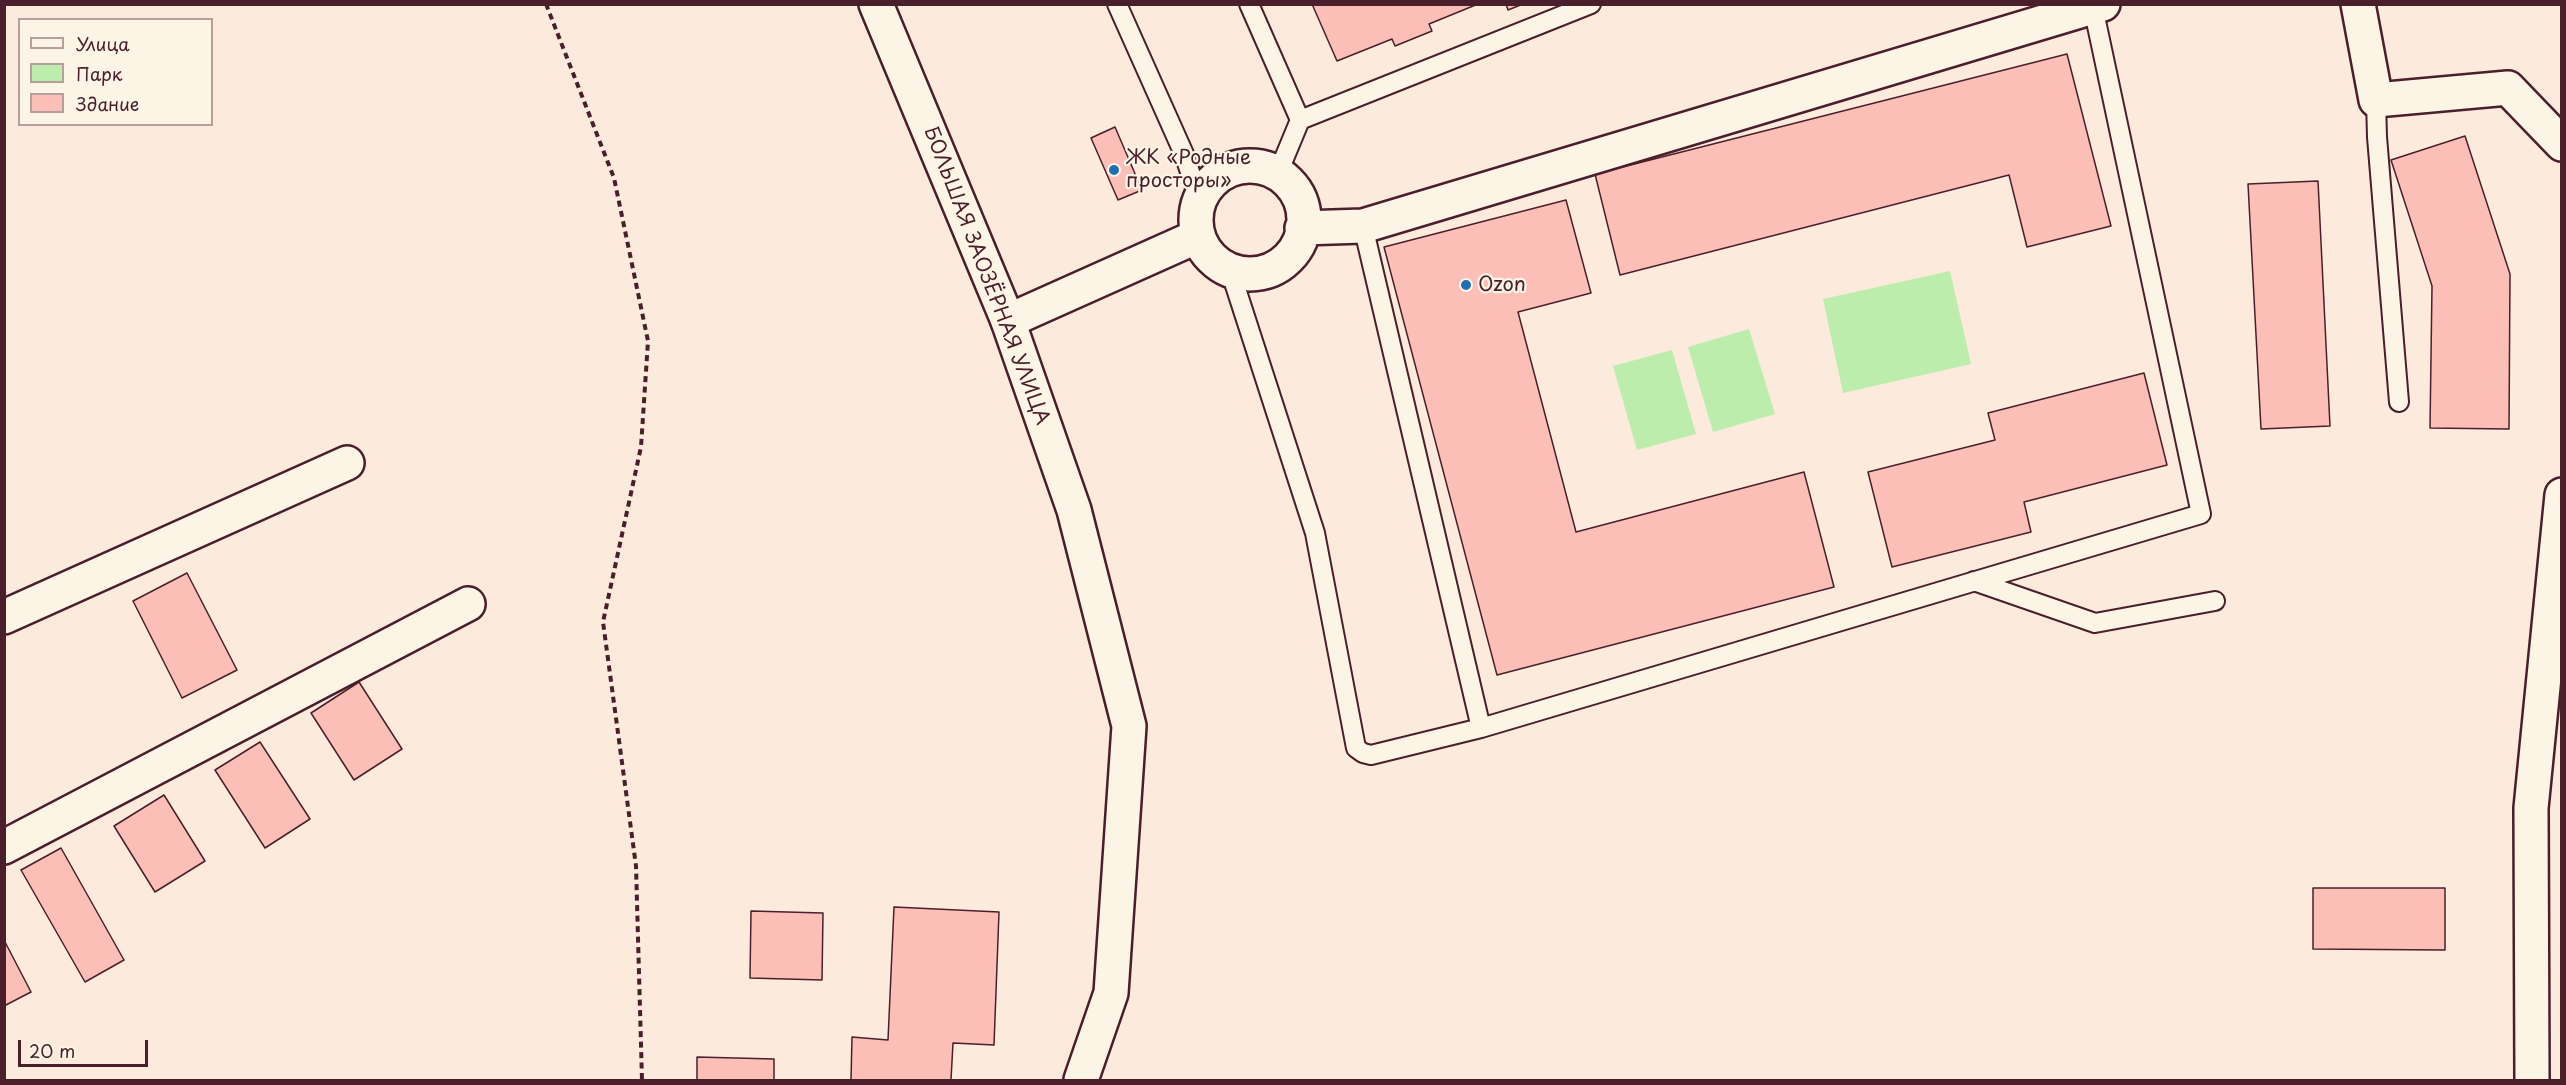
<!DOCTYPE html>
<meta charset="utf-8">
<style>
body{margin:0}
#map{position:relative;width:2566px;height:1085px;overflow:hidden;background:#fceadc;font-family:"Playpen Sans",sans-serif}
canvas{display:block}
.frame{position:absolute;inset:0;border:6px solid #4a1f2b;pointer-events:none}
.legend{position:absolute;left:18px;top:18px;width:195px;height:108px;box-sizing:border-box;background:#fcf5e5;border:2px solid #b59f9b;margin:0;padding:8px 10px;list-style:none;font-size:18px;color:#4a1f2b}
.legend li{display:flex;align-items:center;gap:12px;height:30px}
.legend b{width:30px;border:2px solid #b59f9b}
.scale{position:absolute;left:18px;top:1040px;width:130px;height:27px;box-sizing:border-box;border:3px solid #4a1f2b;border-top:0;padding-left:8px;font-size:18px;line-height:21px;white-space:nowrap;color:#4a1f2b;-webkit-text-stroke:4px #fcf5e5;paint-order:stroke}
</style>
<div id="map">
<canvas width="2566" height="1085"></canvas>
<div class="frame"></div>
<ul class="legend">
<li><b style="height:8px;background:#fcf5e5"></b>Улица</li>
<li><b style="height:16px;background:#bcedad"></b>Парк</li>
<li><b style="height:16px;background:#fbbfb8"></b>Здание</li>
</ul>
<div class="scale">20 m</div>
</div>
<script>
const ctx = document.querySelector('canvas').getContext('2d');
ctx.lineJoin = 'round';
function fill(path, color) {
  ctx.fillStyle = color;
  ctx.fill(path, 'evenodd');
}
function stroke(path, color, width, dash) {
  ctx.strokeStyle = color;
  ctx.lineWidth = width;
  ctx.lineCap = dash ? 'butt' : 'round';
  ctx.setLineDash(dash || []);
  ctx.stroke(path);
}
function write(font, color, halo, rows, align = 'center') {
  ctx.font = font + ' "Playpen Sans",sans-serif';
  ctx.lineWidth = 4.5;
  ctx.setLineDash([]);
  ctx.textBaseline = 'middle';
  ctx.strokeStyle = halo;
  ctx.fillStyle = color;
  for (const [text, x, y, turn = 0] of rows) {
    ctx.save();
    ctx.translate(x, y);
    ctx.rotate((+turn || 0) * Math.PI / 180);
    ctx.textAlign = isNaN(turn) ? turn : align;
    if (halo) ctx.strokeText(text, 0, 0);
    ctx.fillText(text, 0, 0);
    ctx.restore();
  }
}
fill(new Path2D(`
 M1950,271L1971,364L1843,393L1823,299Z
 M1749,329L1775,414L1713,432L1688,347Z
 M1672,350L1696,434L1637,450L1613,366Z`), '#bcedad');
const building = new Path2D(`
 M1312,4H1478L1429,24L1432,31L1395,46L1392,39L1337,61Z
 M1506,4H1523L1508,10Z
 M2067,54L2111,226L2027,247L2009,175L1620,275L1595,174Z
 M1115,127L1142,190L1118,200L1091,138Z
 M2465,136L2510,274L2509,429L2430,428L2432,286L2391,160Z
 M2318,181L2330,426L2261,429L2248,184Z
 M1566,200L1591,293L1518,312L1576,532L1804,472L1834,587L1497,675L1384,247Z
 M2144,373L2167,465L2024,502L2031,532L1892,567L1868,472L1995,440L1988,413Z
 M187,573L237,670L182,698L133,601Z
 M359,682L402,749L354,780L311,713Z
 M260,742L310,819L265,848L215,770Z
 M164,795L205,861L155,892L114,826Z
 M61,848L124,960L85,982L21,870Z
 M2313,888H2445V950L2313,949Z
 M894,907L999,912L994,1045L953,1043L951,1080H851L852,1037L888,1040Z
 M751,911L823,913L822,980L750,978Z
 M4,940L31,992L4,1006Z
 M697,1057L774,1059V1080H697Z`);
fill(building, '#fbbfb8');
stroke(building, '#4a1f2b', 1.5);
const service = new Path2D(`
 M1117,4L1184,154L1199,199
 M1249,4L1300,120L1278,173
 M2376,100L2377,137L2399,402
 M1300,120L1591,4
 M1363,226L1481,728L2201,514L2093,7
 M1230,270L1315,533L1356,748L1363,753L1371,755L1481,728
 M1974,581L2095,623L2215,601`);
const minor = new Path2D(`
 M2358,4L2376,100L2508,88L2562,144
 M1196 220a54 54 0 1 1 108 0a54 54 0 1 1-108 0Z
 M1302,228L1363,226L2103,4
 M1008,321L1198,236
 M4,617L347,463
 M4,847L468,604
 M2532,1080L2531,808L2562,495`);
const tertiary = new Path2D(`
 M876,4L1008,321L1074,510L1129,726L1111,993L1081,1080`);
stroke(service, '#4a1f2b', 22);
stroke(minor, '#4a1f2b', 38);
stroke(tertiary, '#4a1f2b', 38);
stroke(new Path2D(`
 M546,4L614,178L648,341L641,447L603,622L636,866L642,1080`), '#4a1f2b', 4, [6, 4.5]);
stroke(service, '#fcf5e5', 18);
stroke(minor, '#fcf5e5', 33);
stroke(tertiary, '#fcf5e5', 33);
for (const [x, y, r, color] of [
 [1114,170,6,"#1f6fb2"],
 [1466,285,6,"#1f6fb2"]
]) {
  const dot = new Path2D();
  dot.arc(x, y, r, 0, 2 * Math.PI);
  ctx.fillStyle = color;
  ctx.fill(dot);
  stroke(dot, '#fcf5e5', 2);
}
write('20px', '#4a1f2b', '#fcf5e5', [
 ["ЖК «Родные",1126,158],
 ["просторы»",1126,181],
 ["Ozon",1478,285]
], 'left');
write('20px', '#4a1f2b', '#fcf5e5', [
 ["БОЛЬШАЯ ЗАОЗЁРНАЯ УЛИЦА",986,276,69]
]);
</script>
